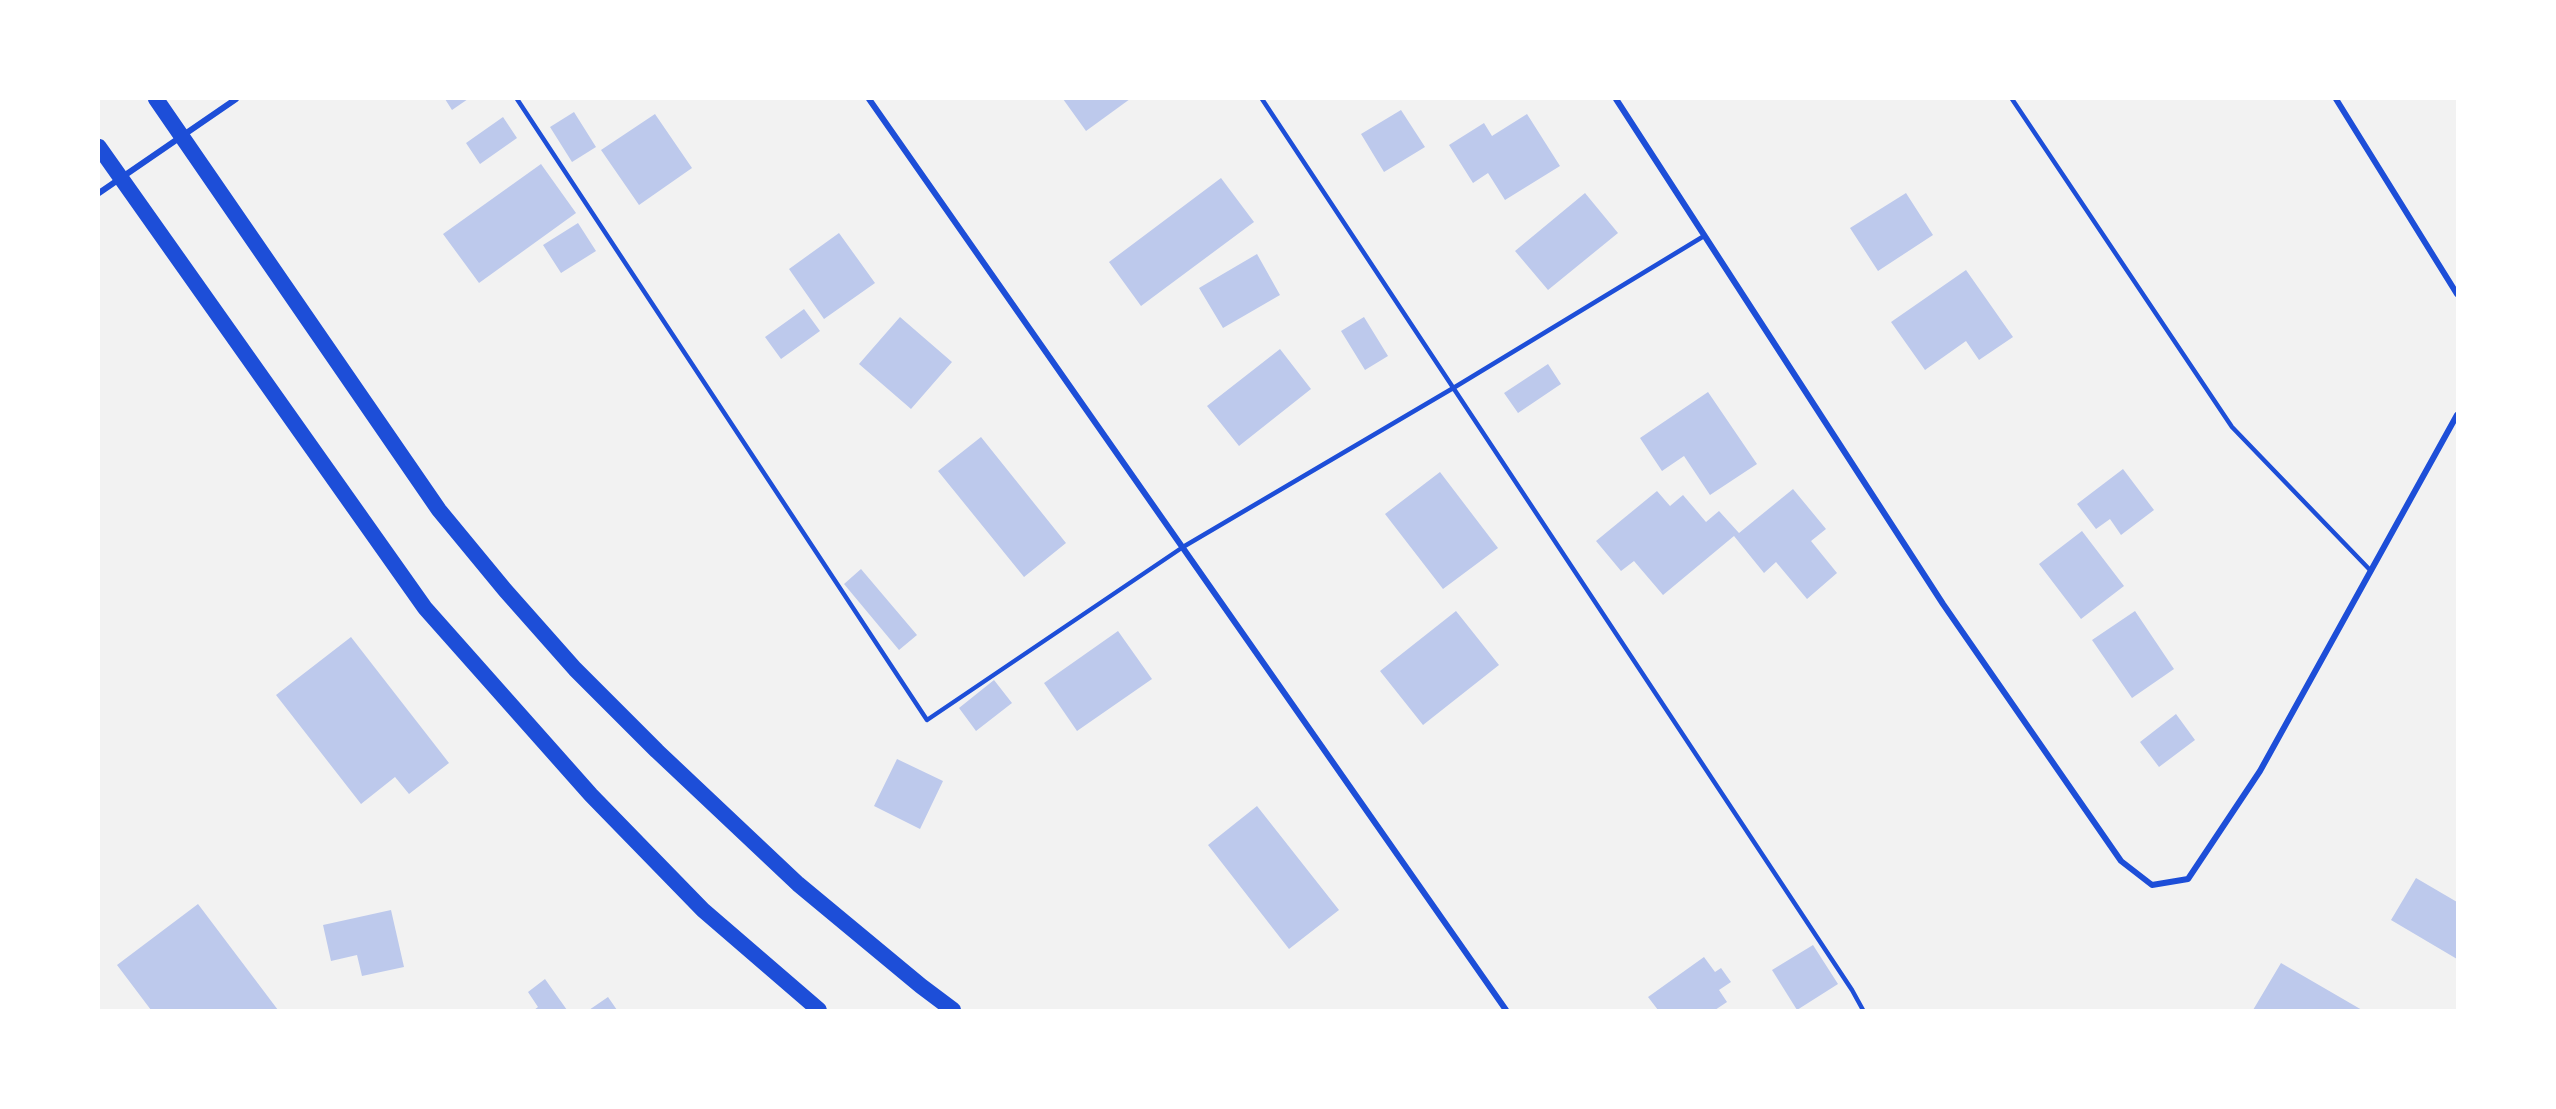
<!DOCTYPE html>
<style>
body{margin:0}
#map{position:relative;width:2556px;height:1109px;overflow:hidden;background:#f2f2f2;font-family:Commissioner,sans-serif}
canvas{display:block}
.frame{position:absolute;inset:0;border:100px solid #fff;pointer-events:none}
</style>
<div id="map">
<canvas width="2556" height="1109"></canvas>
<div class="frame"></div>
</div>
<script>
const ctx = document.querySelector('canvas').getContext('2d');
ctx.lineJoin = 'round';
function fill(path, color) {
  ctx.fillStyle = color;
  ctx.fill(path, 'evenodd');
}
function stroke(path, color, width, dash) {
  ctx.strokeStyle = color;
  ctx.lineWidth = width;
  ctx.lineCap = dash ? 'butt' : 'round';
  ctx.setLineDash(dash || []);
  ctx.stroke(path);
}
fill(new Path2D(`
 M445,99H468L452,110Z
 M1063,99H1130L1086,131Z
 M1401,110L1425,147L1384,172L1361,134Z
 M574,112L596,147L572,162L550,127Z
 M655,114L692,168L639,205L601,150Z
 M1527,114L1560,166L1505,200L1488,173L1473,183L1449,145L1484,123L1492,136Z
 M503,117L517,138L480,164L466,143Z
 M541,164L576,213L479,283L443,234Z
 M1221,178L1254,222L1141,306L1109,262Z
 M1585,193L1618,233L1548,290L1515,251Z
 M1906,193L1933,235L1878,271L1850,228Z
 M578,223L596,251L561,273L543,245Z
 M839,233L875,283L824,319L789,269Z
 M1257,254L1280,295L1223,328L1199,288Z
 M1966,270L2013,337L1979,360L1966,341L1925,370L1891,322Z
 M804,309L820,331L781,359L765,337Z
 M900,317L952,362L911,409L859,364Z
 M1364,317L1388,356L1365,370L1341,331Z
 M1280,349L1311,389L1239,446L1207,406Z
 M1548,364L1561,384L1518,413L1504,393Z
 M1708,392L1757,464L1710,495L1684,456L1662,471L1640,438Z
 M981,437L1066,543L1024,577L938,471Z
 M2123,469L2154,510L2121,535L2110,519L2096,529L2077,504Z
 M1440,472L1498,548L1443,589L1385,514Z
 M1793,489L1826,529L1811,541L1837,573L1807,599L1776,562L1764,573L1734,536L1663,595L1634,561L1621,571L1596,541L1657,491L1670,506L1683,495L1706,522L1719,511L1739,533Z
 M2082,531L2124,586L2081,619L2039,564Z
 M861,569L917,635L899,650L844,584Z
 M1456,611L1499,665L1423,725L1380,671Z
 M2135,611L2174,669L2132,698L2092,640Z
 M1118,631L1152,679L1077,731L1044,683Z
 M351,637L449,763L409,794L395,777L361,804L276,695Z
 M994,680L1012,703L976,731L959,708Z
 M2176,714L2195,740L2159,767L2140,742Z
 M897,759L943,781L920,829L874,806Z
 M1257,806L1339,910L1289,949L1208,845Z
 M2416,878L2457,902V959L2391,920Z
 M198,904L278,1010H151L117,965Z
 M391,910L404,967L362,976L357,955L331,961L323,925Z
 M1813,945L1838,984L1797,1010L1772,970Z
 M1704,957L1715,972L1721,968L1731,982L1719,990L1727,1002L1715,1010H1658L1648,997Z
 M2281,963L2362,1010H2253Z
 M545,979L567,1010H534L538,1007L528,992Z
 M608,997L617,1010H589Z`), '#bdc9ec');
stroke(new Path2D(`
 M517,99L927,720L1183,547L1455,387L1704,236
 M1262,99L1852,990L1863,1010
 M2012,99L2232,427L2371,571`), '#1d4ed8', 4.5);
stroke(new Path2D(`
 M869,99L1506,1010
 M1616,99L1943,604L2121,861L2152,885L2188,879L2260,771L2457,415
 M2336,99L2457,294
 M99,193L236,99`), '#1d4ed8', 6);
stroke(new Path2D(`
 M156,99L439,510L505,590L575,669L657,751L798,884L921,986L953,1010
 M99,147L425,608L591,795L703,910L819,1010`), '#1d4ed8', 16);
</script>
